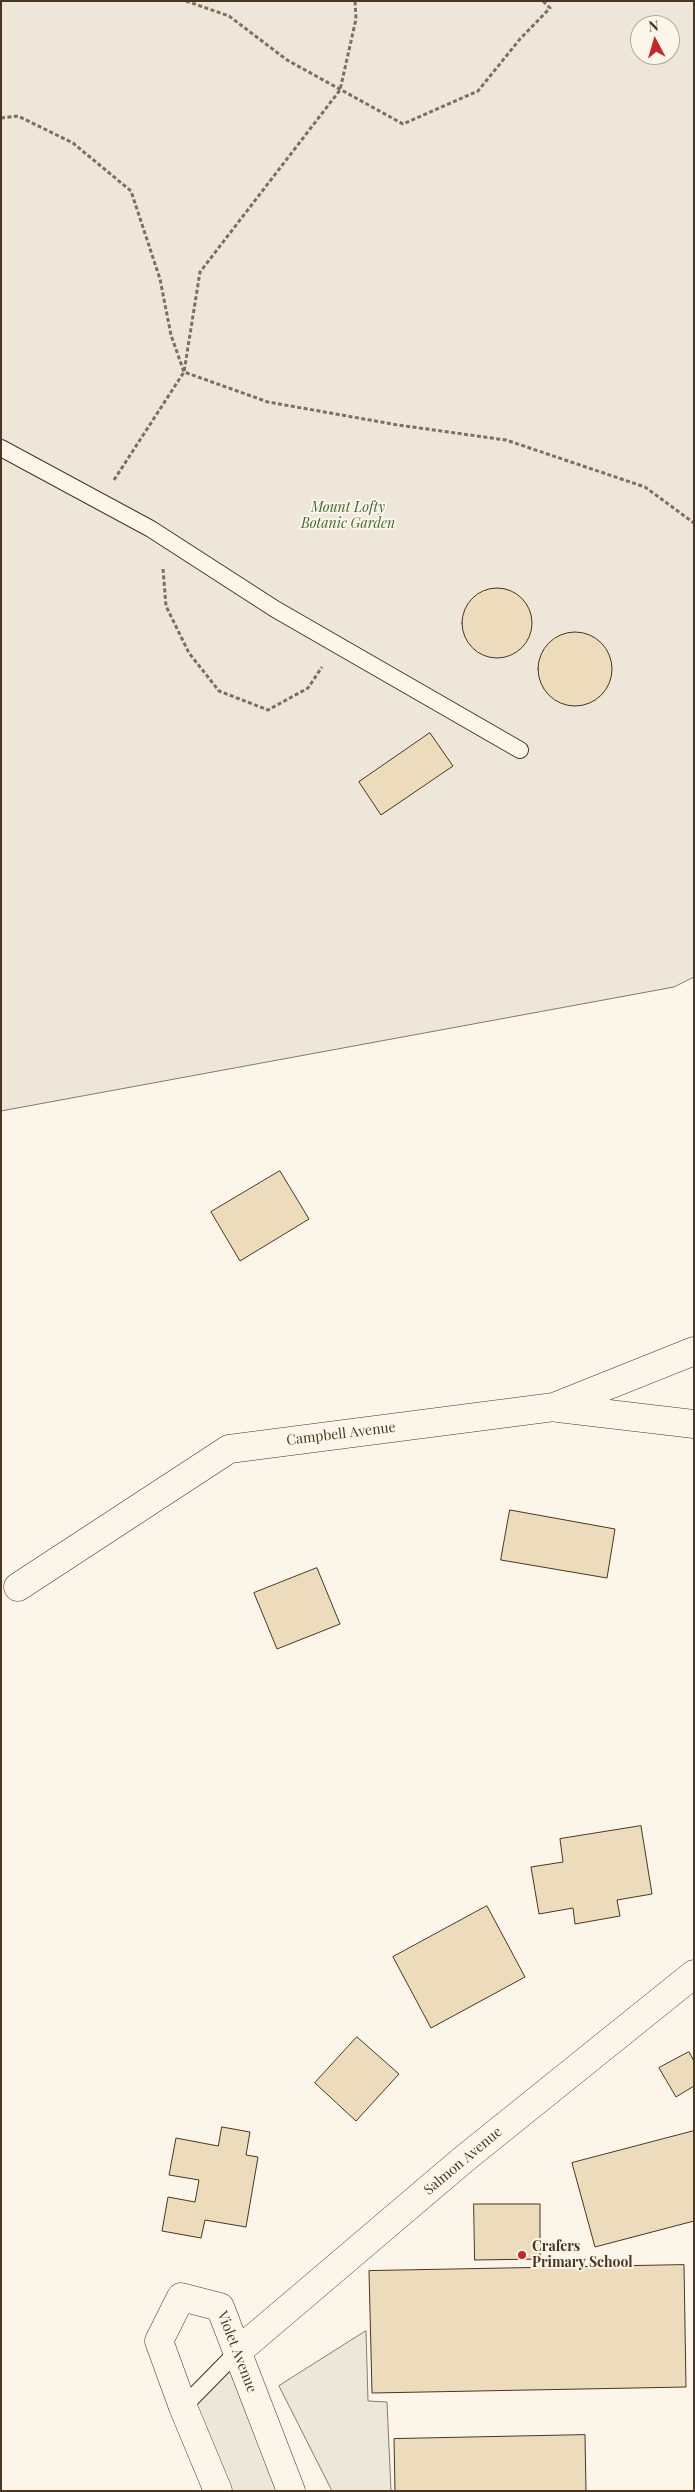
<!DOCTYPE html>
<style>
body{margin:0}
#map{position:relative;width:695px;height:2492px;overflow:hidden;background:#fbf6e9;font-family:"Playfair Display",serif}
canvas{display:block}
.frame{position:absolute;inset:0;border:2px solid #4a3520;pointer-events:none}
.north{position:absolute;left:630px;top:15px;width:50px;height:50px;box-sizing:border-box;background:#fbf6e9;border:1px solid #b4a999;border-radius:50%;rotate:354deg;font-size:14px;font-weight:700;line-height:20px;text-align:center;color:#4a3520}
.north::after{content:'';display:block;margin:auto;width:18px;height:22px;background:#c62828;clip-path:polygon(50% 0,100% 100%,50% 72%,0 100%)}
</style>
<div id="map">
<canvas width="695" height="2492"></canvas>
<div class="frame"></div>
<div class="north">N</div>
</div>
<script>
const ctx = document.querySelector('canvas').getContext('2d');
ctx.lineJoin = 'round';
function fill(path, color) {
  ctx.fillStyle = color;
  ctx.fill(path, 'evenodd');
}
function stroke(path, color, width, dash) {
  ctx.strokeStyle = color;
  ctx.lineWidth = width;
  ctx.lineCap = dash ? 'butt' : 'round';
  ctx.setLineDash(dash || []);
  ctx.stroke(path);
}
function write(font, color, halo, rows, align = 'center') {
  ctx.font = font + ' "Playfair Display",serif';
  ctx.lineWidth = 4;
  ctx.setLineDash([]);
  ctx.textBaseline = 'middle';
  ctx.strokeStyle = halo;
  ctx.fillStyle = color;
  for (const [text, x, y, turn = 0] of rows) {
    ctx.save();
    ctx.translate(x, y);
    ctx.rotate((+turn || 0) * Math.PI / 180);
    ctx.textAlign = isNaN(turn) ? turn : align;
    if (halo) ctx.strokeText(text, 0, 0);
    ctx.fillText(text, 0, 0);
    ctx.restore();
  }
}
const green = new Path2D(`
 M1,1H694V977L674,987L1,1111ZM640,25H670V55H640Z`);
fill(green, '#ede6d9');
stroke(green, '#887966', 1);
const parking = new Path2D(`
 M366,2331L368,2401L387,2402L391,2491H332L279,2386Z
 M237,2352L291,2491H218L183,2407Z`);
fill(parking, '#ede7d9');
stroke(parking, '#887966', 1);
const building = new Path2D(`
 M462 623a35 35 0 1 1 70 0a35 35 0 1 1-70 0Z
 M538 669a37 37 0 1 1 74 0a37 37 0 1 1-74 0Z
 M430,733L453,766L381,815L359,782Z
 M280,1171L309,1219L240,1261L211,1212Z
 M510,1510L615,1529L607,1578L501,1560Z
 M317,1568L340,1624L277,1649L254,1593Z
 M641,1826L652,1894L617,1900L620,1916L575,1924L573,1908L539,1914L531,1867L563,1862L560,1839Z
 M487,1906L525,1977L431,2028L393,1957Z
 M357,2037L399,2074L356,2121L315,2083Z
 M689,2052L694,2061V2086L676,2097L659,2068Z
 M222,2127L250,2132L246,2155L258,2157L246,2227L205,2220L201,2238L162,2231L168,2197L195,2202L199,2180L169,2175L176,2138L218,2146Z
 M694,2131V2221L595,2247L572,2163Z
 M474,2204H540V2259L475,2260Z
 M684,2265L686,2387L372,2393L369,2271Z
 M585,2435L586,2490L584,2491H395L394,2439Z`);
fill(building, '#ecdcbc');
stroke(building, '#4a3520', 1);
const lane = new Path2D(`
 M1,448L151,529L275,609L520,750
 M183,2407L237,2352`);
const street = new Path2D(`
 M558,1408L694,1424
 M18,1587L229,1449L554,1407L694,1351
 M237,2352L464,2159L694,1974
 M218,2491L183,2407L159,2341L181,2297L220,2307L291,2491`);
stroke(lane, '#4a3520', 18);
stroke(street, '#4a3520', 29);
stroke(new Path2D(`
 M186,1L229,16L287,60L403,124L478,91L520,39L550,8L543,1
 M1,118L18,116L73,143L131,191L160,279L171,335L184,372L268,402L398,425L506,440L645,487L694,523
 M114,480L184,372L200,272L340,90L356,19L355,1
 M163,569L166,606L189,653L219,691L268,710L308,688L322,667`), '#7f6f5c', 3, [4, 2.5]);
stroke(lane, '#fbf6e9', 16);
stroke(street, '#fbf6e9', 28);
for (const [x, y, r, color] of [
 [522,2255,5,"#c62828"]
]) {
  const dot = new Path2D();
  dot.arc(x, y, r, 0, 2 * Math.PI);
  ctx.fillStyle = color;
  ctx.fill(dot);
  stroke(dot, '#fbf6e9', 2);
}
write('italic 14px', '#436837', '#fbf6e9', [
 ["Mount Lofty",348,508],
 ["Botanic Garden",348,524]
]);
write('14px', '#4a3520', '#fbf6e9', [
 ["Campbell Avenue",341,1434,-7],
 ["Salmon Avenue",463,2161,-40],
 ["Violet Avenue",237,2352,69]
]);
write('bold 14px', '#4a3520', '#fbf6e9', [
 ["Crafers",532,2247],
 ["Primary School",532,2263]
], 'left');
</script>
